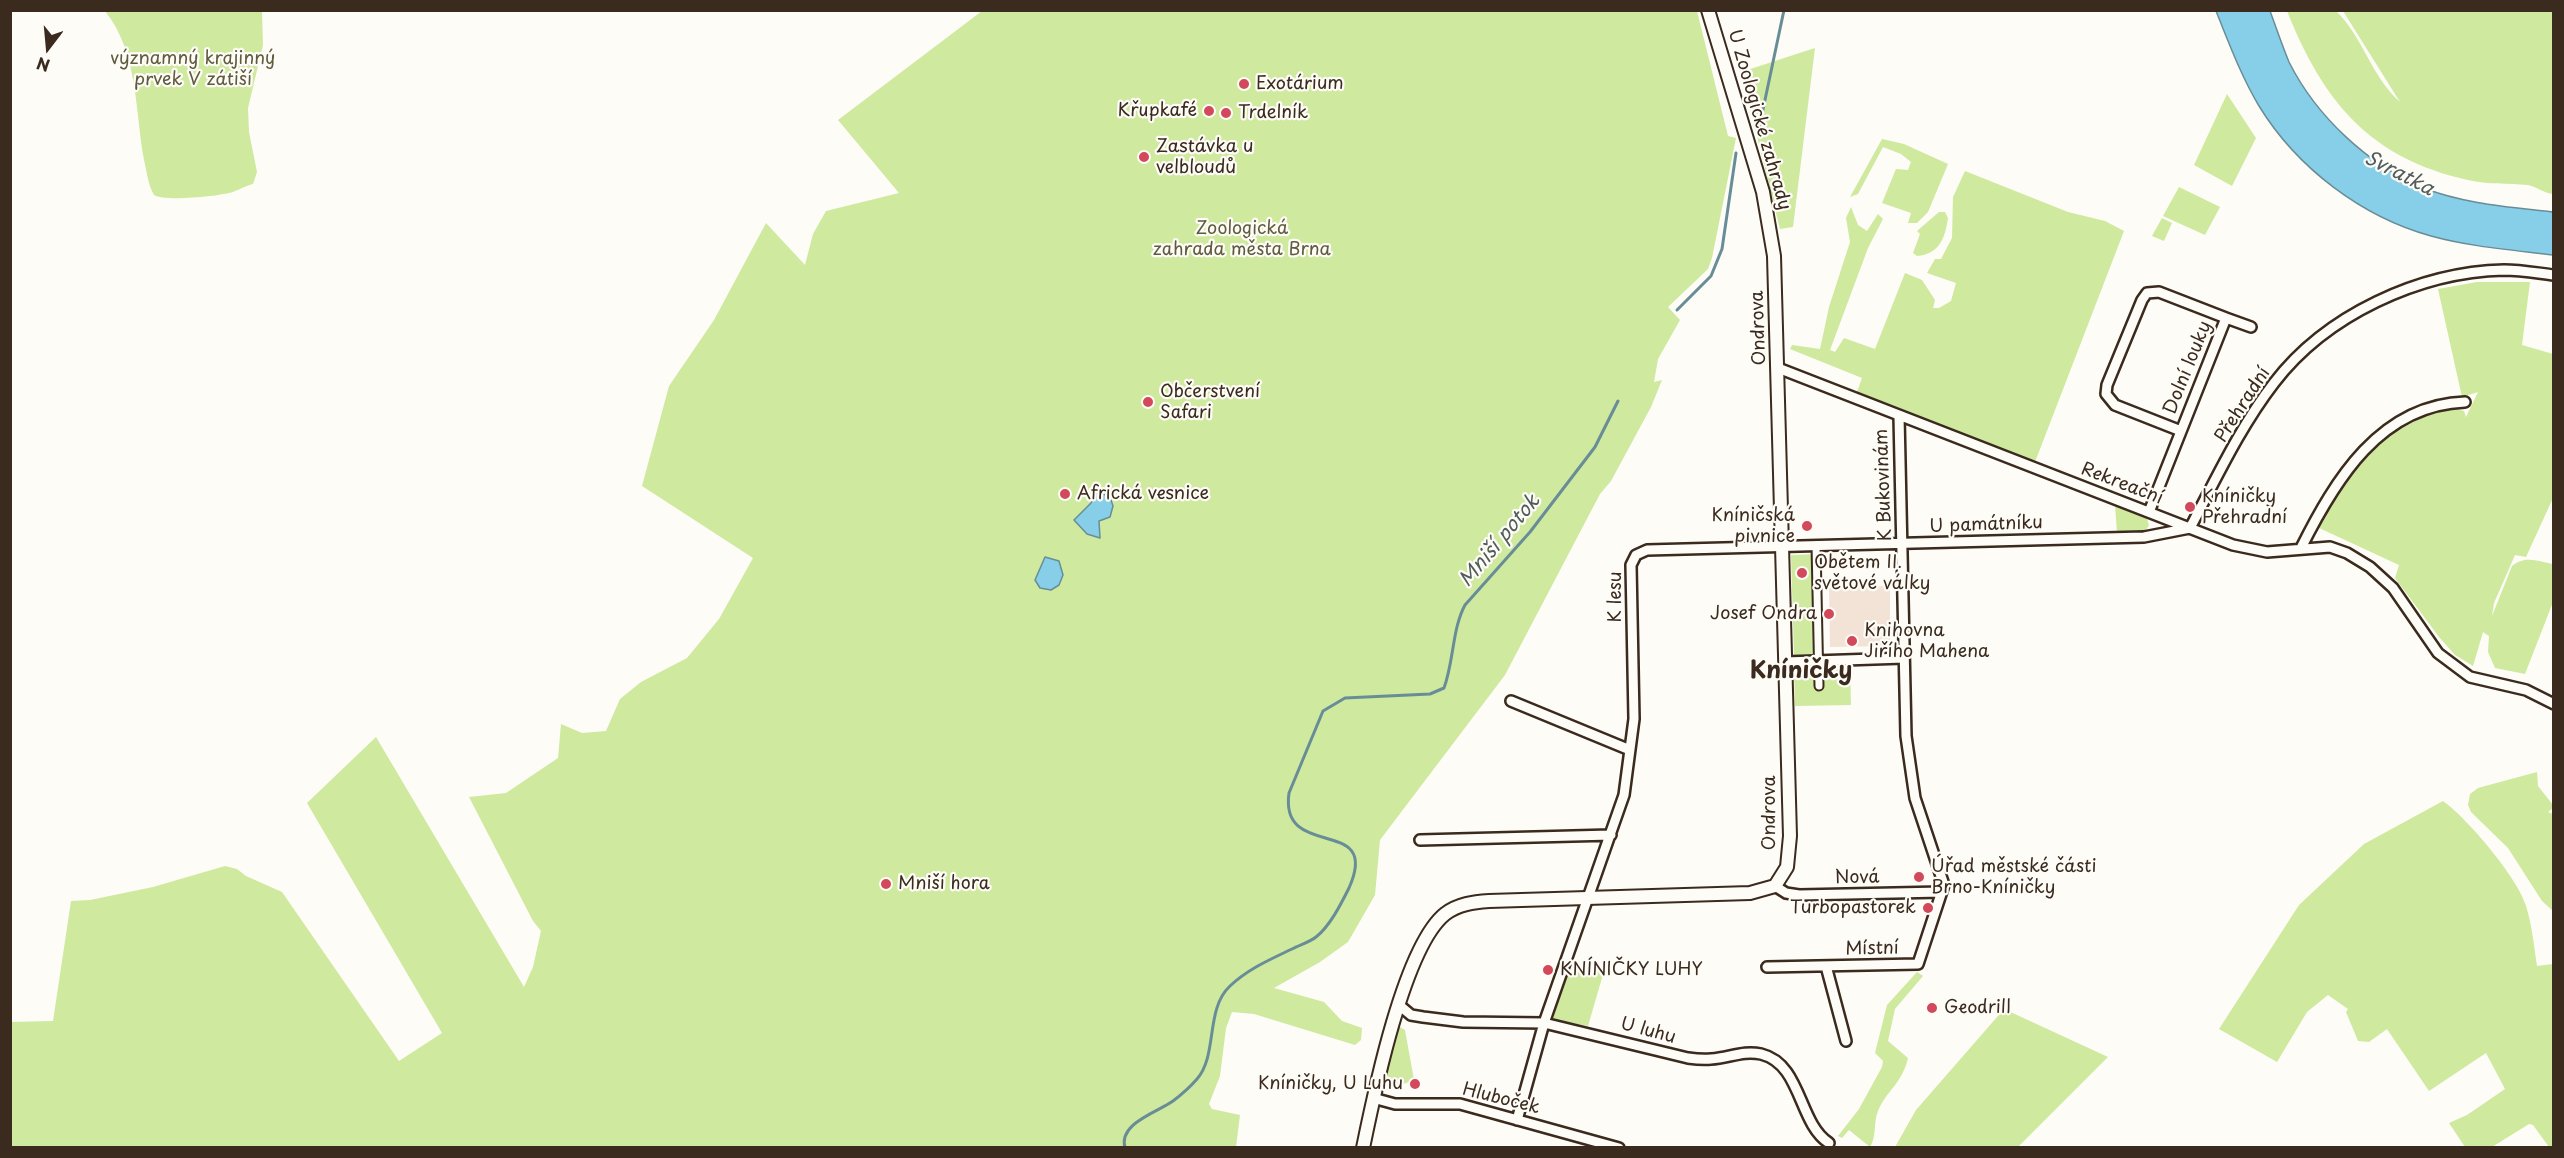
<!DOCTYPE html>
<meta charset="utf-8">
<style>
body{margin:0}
#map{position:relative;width:2564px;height:1158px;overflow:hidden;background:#fdfcf7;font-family:"Playpen Sans",sans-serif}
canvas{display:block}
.frame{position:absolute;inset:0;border:12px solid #3b2a1e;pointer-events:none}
.north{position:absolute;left:18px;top:18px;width:60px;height:60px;-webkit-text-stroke:4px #fdfcf7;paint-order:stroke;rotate:196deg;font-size:16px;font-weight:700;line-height:24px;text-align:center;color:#3b2a1e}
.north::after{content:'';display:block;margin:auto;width:21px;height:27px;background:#3b2a1e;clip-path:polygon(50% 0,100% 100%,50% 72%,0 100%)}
</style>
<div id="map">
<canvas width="2564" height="1158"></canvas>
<div class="frame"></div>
<div class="north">N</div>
</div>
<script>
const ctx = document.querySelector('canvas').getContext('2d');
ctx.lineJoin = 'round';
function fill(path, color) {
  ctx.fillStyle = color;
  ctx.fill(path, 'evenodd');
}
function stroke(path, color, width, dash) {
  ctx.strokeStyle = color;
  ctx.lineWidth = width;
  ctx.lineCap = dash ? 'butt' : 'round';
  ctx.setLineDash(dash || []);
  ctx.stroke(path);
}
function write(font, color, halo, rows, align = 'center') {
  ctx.font = font + ' "Playpen Sans",sans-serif';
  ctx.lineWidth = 4.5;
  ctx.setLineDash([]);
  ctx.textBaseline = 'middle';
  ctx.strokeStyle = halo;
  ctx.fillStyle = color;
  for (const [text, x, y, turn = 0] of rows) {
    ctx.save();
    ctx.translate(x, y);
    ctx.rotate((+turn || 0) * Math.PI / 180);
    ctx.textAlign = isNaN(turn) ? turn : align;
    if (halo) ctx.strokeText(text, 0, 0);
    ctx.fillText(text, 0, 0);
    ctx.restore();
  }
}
fill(new Path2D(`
 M1890,586V646L1830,647L1829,588Z`), '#f2e3d6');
fill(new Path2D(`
 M105,11H262L263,45L248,108L249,132L257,172L253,184C248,185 240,189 233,192C220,196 165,202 154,195C148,185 147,172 144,160C135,110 138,52 105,11Z
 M982,11H1697L1728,136L1736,138L1712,258L1708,269L1668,307L1680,320L1658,359L1654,382L1662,380L1651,407L1611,481L1600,494L1505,675L1380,840L1375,895L1348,942L1320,962L1274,988L1324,1002L1342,1021L1362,1028L1361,1040L1355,1045L1254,1014L1232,1012L1226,1028L1220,1076L1209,1104L1212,1109L1240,1115L1236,1147H11L10,1022L53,1021L71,901L90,900L153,887L225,866L237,869L246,876L282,892L399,1061L442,1033L307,803L376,737L524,987L533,967L541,931L533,921L469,797L506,793L558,758L561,724L582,733L606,731L620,699L641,682L687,658L719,619L753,558L642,486L669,386L714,320L766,223L805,265L813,234L826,211L899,193L838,120Z
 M2287,11H2336C2363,37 2371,76 2400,102L2343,11H2553V194C2544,193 2537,187 2528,185C2508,183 2488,185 2468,180C2369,158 2323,101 2287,11Z
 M1815,48L1793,227L1780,229L1741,72Z
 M2227,94L2256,138L2232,186L2194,165Z
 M1882,139L1904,144L1948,164L1928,212L1917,223H1908L1911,213L1882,203L1896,169L1908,170L1911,162L1901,154L1883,147L1858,194L1850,197Z
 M1965,171L2068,212L2105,221L2124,231L2035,462L1890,404L1885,403L1883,406L1876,403L1877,400L1857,392L1862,378L1790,349L1792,345L1820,349L1829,307L1850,242L1846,218L1851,207L1858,225L1867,231L1878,214L1883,219L1868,248L1830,350L1835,352L1844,338L1875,349L1905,273L1922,280L1935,300L1933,308H1939L1951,301L1956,283L1927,273L1935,259H1941L1952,238L1953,197Z
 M2179,187L2220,207L2205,235L2163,216Z
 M1939,212H1945L1948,218C1945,239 1939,254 1917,256L1913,253L1920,234L1917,231Z
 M2162,218L2172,223L2164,241L2152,236Z
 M2477,282H2530L2522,345L2553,354V498L2526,557L2515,555L2494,603L2492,616L2512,566C2525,555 2538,561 2553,564V602L2525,674L2495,668L2488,652L2489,636L2483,632L2473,666L2455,655L2439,637L2395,578L2399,565L2317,527L2349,469L2399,426L2402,428C2420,419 2443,404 2464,411L2466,417L2478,392L2462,397L2438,289Z
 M2115,505L2146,516L2149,525L2146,530L2117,533Z
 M1820,554L1822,652L1825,654L1794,655L1791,555Z
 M1850,665L1851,705L1795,706L1794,668Z
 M2537,772L2538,786L2553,805V808L2548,812L2553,814V911L2542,901L2508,848L2471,812L2468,805L2470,794L2478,788Z
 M2443,801C2467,818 2518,878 2526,906C2532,925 2534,946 2537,966L2553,964V1147H2549L2533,1125L2529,1124L2492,1147H2465L2449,1123L2467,1115L2505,1089L2486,1053L2429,1091L2387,1029L2369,1042L2358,1041L2346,1012L2348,1009L2328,995L2307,1012L2277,1062L2219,1029L2299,905L2364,844Z
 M1565,971H1604L1588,1026L1550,1019Z
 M1917,972L1923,976L1895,1009L1888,1041L1908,1058C1902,1084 1886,1091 1878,1111C1873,1123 1877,1136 1870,1147L1849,1130L1842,1138L1838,1136L1859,1109L1882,1067L1883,1061L1875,1053L1887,1005Z
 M2004,1009L2108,1057L2018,1147H1895L1916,1110Z
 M1398,1026L1405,1030L1414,1080L1387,1090L1383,1082Z`), '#cfe99f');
const water = new Path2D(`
 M2216,11H2270C2276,27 2282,45 2289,62C2316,116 2368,165 2424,188C2464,204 2511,207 2553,212V255C2513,250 2471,247 2431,236C2362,217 2297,168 2259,106C2241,76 2229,43 2216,11Z
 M1097,491L1110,497L1113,506L1110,517L1099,521L1100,538L1087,534L1074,520L1091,503Z
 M1045,557L1059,561L1063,575L1059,585L1051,590L1040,588L1035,580Z`);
fill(water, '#87cfe8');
stroke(water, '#698d97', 1.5);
stroke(new Path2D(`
 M1758,133L1784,10
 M1677,310L1711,276L1722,249L1736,153
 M1125,1148C1118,1123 1158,1112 1173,1101C1181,1095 1190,1087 1197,1079C1218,1055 1205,1009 1230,986C1248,969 1269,960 1292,949C1299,945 1310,942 1316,937C1330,926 1341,904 1349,888C1382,814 1279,862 1289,793L1323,711L1345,698L1430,694L1444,688C1454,661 1452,629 1465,605L1530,532L1595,447L1618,401`), '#698d97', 3);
const pedestrian = new Path2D(`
 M1816,545L1819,686`);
const minor = new Path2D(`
 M2226,318L2251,327
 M1778,368L2233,545L2267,552L2330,547L2347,553L2370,567L2393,588L2438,653L2470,677L2526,690L2554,704
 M1899,416L1906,736L1915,798L1944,885L1918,964
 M2149,512L2226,318L2159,292L2147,293L2142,300L2107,385L2106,394L2115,405L2181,431
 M2190,528C2216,479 2240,427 2274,383C2326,315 2419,272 2504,270C2520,270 2537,273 2554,275
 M2301,548C2335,480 2380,405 2465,402
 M1785,662L1904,658
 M1511,701L1630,750
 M1420,840L1611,835
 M1775,886L1786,893L1799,895L1942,892
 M1826,966L1846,1041
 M1767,967L1918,964
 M1399,1005L1411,1015L1423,1017L1463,1022L1544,1023L1688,1058C1695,1059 1703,1060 1711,1059C1729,1058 1743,1050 1761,1054C1802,1064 1798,1123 1829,1143
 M1373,1098L1395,1104H1460L1619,1148
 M1517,1120L1544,1023L1624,795L1634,719L1631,565L1636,555L1647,550L2144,537L2190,528`);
const tertiary = new Path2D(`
 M1363,1148C1374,1094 1404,947 1445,914C1458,904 1474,902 1489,901L1750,893L1775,886L1787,867L1790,836L1774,256L1763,192L1708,10`);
stroke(pedestrian, '#3b2a1e', 11);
stroke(minor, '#3b2a1e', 14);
stroke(tertiary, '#3b2a1e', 16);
stroke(pedestrian, '#fdfcf7', 7);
stroke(minor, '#fdfcf7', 9);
stroke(tertiary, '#fdfcf7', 12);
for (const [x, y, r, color] of [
 [1244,84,6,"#d1495b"],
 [1209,111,6,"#d1495b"],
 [1226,113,6,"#d1495b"],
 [1144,157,6,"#d1495b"],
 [1148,402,6,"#d1495b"],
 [1065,494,6,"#d1495b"],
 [2190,507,6,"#d1495b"],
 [1807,526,6,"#d1495b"],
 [1802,573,6,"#d1495b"],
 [1829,614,6,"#d1495b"],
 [1852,641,6,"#d1495b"],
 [1919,877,6,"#d1495b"],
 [886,884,6,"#d1495b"],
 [1928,908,6,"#d1495b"],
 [1548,970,6,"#d1495b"],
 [1932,1008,6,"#d1495b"],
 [1415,1084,6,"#d1495b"]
]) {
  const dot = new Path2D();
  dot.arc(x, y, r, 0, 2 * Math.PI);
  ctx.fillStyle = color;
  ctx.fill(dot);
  stroke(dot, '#fdfcf7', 2);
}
write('18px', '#605a3e', '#fdfcf7', [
 ["významný krajinný",193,59],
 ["prvek V zátiší",193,80],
 ["Zoologická",1242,229],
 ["zahrada města Brna",1242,250]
]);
write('18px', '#3b2a1e', '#fdfcf7', [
 ["Exotárium",1256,84],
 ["Křupkafé",1197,111,"right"],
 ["Trdelník",1238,113],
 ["Zastávka u",1156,147],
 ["velbloudů",1156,168],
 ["Občerstvení",1160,392],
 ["Safari",1160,413],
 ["Africká vesnice",1077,494],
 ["Kníničky",2202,497],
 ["Přehradní",2202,518],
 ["Kníničská",1795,516,"right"],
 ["pivnice",1795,537,"right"],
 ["Obětem II.",1814,563],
 ["světové války",1814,584],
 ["Josef Ondra",1817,614,"right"],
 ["Knihovna",1864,631],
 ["Jiřího Mahena",1864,652],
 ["Úřad městské části",1931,867],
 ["Brno-Kníničky",1931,888],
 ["Mniší hora",898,884],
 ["Turbopastorek",1916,908,"right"],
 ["KNÍNIČKY LUHY",1560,970],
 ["Geodrill",1944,1008],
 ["Kníničky, U Luhu",1403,1084,"right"]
], 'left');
write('18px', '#3b2a1e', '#fdfcf7', [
 ["U Zoologické zahrady",1759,120,74],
 ["Ondrova",1759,328,-92],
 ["Dolní louky",2188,368,-68],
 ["Přehradní",2243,405,-57],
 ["Rekreační",2122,484,21],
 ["K Bukovinám",1884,485,-92],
 ["U památníku",1986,525,-2],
 ["K lesu",1616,597,-90],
 ["Ondrova",1770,813,-90],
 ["Nová",1857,878,-1],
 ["Místní",1872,949,-1],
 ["U luhu",1648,1031,15],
 ["Hluboček",1501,1099,14]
]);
write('italic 20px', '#525c5b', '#fdfcf7', [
 ["Svratka",2399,174,27],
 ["Mniší potok",1500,541,-50]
]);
write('bold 24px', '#3b2a1e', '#fdfcf7', [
 ["Kníničky",1801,671]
]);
</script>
